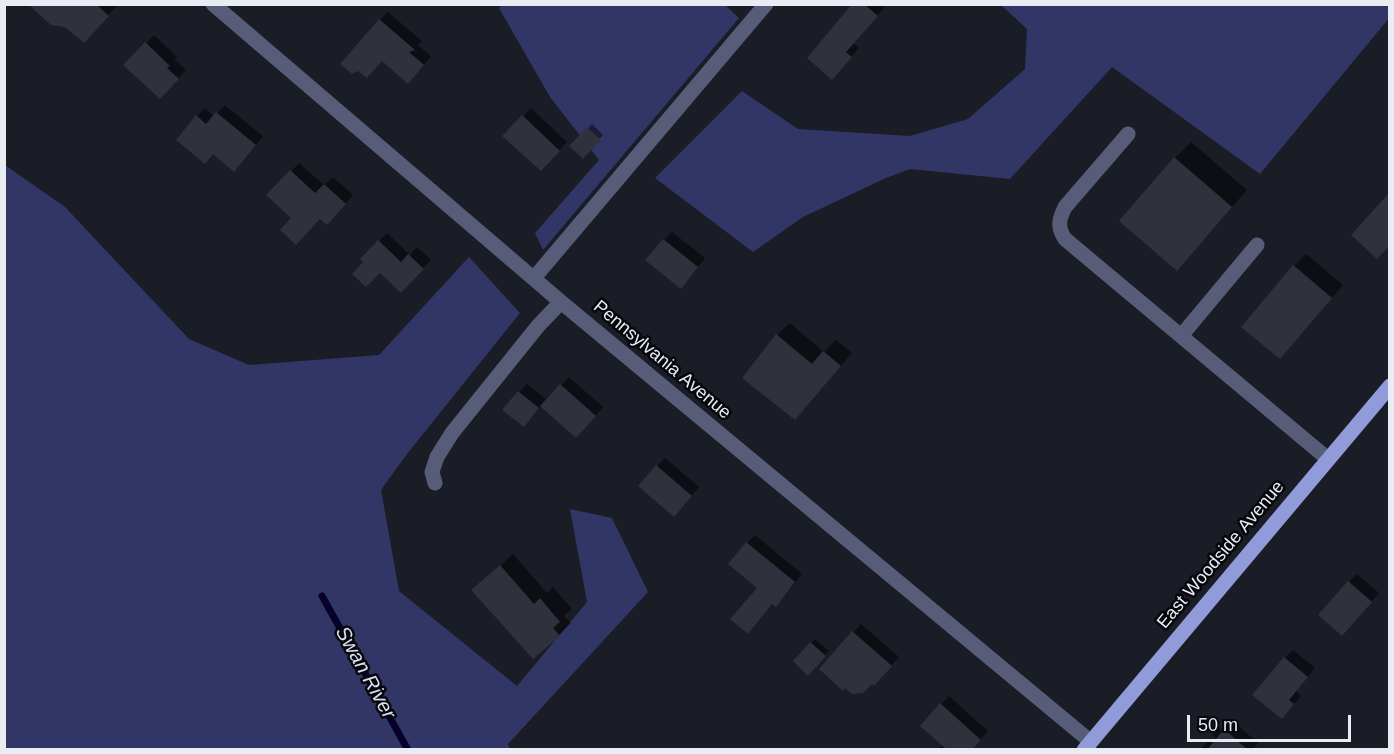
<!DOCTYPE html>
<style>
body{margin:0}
#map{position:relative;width:1394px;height:754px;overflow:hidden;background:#1a1c26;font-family:Arial,sans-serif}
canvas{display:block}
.frame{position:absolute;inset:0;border:6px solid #eaecf4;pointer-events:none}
.scale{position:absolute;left:1187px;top:715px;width:164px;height:27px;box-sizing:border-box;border:3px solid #eaecf4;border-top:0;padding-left:8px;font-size:18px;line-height:21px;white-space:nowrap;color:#eaecf4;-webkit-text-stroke:4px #06070b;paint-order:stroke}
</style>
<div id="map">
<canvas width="1394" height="754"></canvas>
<div class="frame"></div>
<div class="scale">50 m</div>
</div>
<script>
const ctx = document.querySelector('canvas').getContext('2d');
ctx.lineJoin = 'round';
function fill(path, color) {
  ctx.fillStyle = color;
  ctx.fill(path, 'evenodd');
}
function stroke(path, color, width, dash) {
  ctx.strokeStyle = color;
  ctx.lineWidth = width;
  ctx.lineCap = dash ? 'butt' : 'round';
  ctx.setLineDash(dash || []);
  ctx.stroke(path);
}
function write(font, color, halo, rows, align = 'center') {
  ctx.font = font + ' Arial,sans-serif';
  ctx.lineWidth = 5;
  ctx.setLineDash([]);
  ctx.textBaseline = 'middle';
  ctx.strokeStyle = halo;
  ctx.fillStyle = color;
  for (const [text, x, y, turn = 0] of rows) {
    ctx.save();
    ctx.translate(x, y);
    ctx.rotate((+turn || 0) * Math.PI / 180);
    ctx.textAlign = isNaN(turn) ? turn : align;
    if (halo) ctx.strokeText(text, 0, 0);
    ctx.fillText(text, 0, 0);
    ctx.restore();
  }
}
fill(new Path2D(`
 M503,4H724L739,18L543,250L535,233L599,160L550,97L499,8Z
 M1001,5L1389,4L1390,17L1260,174L1112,67L1010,179L910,169L886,178L803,217L753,252L655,178L742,91L798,129L910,136L968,119L1025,69L1027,29Z
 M5,165L65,207L189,339L249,365L379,355L469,257L520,313L407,454L381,490L399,591L517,686L587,602L570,509L612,518L648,592L508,744L510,749H5Z`), '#323666');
fill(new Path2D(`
 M30,4H113L116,7L92,33L66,25Z
 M854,4H881L885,7L853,43L859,48L840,70Z
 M388,12L422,41L418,45L431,56L416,74L382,60L358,69L380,20Z
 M154,35L177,57L174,59L186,70L160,97L125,65Z
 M225,105L263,136L242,162L214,153L197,116L205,108L214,116Z
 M531,108L567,142L541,169L523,116Z
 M592,124L603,135L583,157L571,146Z
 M1191,142L1247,190L1177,269L1175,158Z
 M299,163L324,185L333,177L353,195L335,215L293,218L268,195Z
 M1390,195V244L1385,249L1354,234Z
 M672,232L705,258L689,279L664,240Z
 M387,233L410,255L417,247L431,260L401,291L380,271L362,259Z
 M1306,254L1343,285L1292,344L1294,266Z
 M790,323L824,352L836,340L852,353L807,406L777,335Z
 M569,377L603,407L584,428L542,405L524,425L519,392L527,384L547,400Z
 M665,458L699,487L682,507L657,466Z
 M755,535L802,574L784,597L773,603L748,632L759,587L747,543Z
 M513,554L547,593L553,587L572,609L564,616L571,623L559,635L473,590Z
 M1357,574L1379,593L1350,626L1349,582Z
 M861,624L899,657L882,676L872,682L821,668Z
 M815,639L829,651L808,674L795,661Z
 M1293,650L1315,668L1296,691L1301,696L1282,717L1285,658Z
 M949,696L988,731L972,750H938L943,744L941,704Z
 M1234,722L1258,743L1252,750H1200L1210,738L1220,746L1222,743L1212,735L1219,728L1224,732Z`), '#0007');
stroke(new Path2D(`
 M322,596L408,750`), '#06002a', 7);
fill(new Path2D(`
 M28,4H96L109,16L84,43L65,27L51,25Z
 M852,4H864L878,16L846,52L852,57L832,80L807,58Z
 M379,19L415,50L409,52L424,65L408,84L382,61L367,78L358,71L352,74L340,64Z
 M145,42L170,66L167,68L179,79L160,99L123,65Z
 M216,112L256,145L234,172L213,154L205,164L176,140L196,115L206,124Z
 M522,115L560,151L541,171L502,136Z
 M587,127L601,140L583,159L569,146Z
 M1174,157L1232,207L1177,271L1119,221Z
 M290,170L315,193L324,184L346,204L327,225L320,219L296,245L280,230L291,218L266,195Z
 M1389,193V246L1377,259L1351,235Z
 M663,239L698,267L681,289L645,260Z
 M378,240L401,262L408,254L424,269L401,293L380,273L366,287L352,274L363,262L360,259Z
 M1293,265L1332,298L1280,359L1241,327Z
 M776,334L812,364L823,351L841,366L795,420L742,378Z
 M560,384L596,416L576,438L540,406Z
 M518,391L539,408L524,427L502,410Z
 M656,465L692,496L674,517L638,486Z
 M746,542L795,582L776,607L772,604L748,634L730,619L757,588L728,564Z
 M500,565L534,604L540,598L560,622L553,628L560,636L533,659L471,590Z
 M1348,581L1372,602L1342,636L1318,615Z
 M852,631L892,666L874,686L872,684L863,693L852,694L845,688L843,691L819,669Z
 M810,642L826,656L808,676L793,661Z
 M1284,657L1308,677L1289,700L1294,704L1282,719L1252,695Z
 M940,703L981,740L972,750H947L920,726Z
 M1224,729L1248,750H1207Z`), '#2f313d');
stroke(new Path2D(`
 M213,4L561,302L1090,741
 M1128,134L1065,207C1059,219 1057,227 1065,239L1328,459
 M534,278L766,4
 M1181,336L1257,245
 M435,483L432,472L437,457L452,433L538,326L561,302`), '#575c79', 15);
stroke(new Path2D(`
 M1084,750L1390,386`), '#929bd9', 15);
write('18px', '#eaecf4', '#06070b', [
 ["Pennsylvania Avenue",662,360,40],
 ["East Woodside Avenue",1221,555,-50]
]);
write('italic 20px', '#dde0f4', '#06070b', [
 ["Swan River",365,673,61]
]);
</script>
